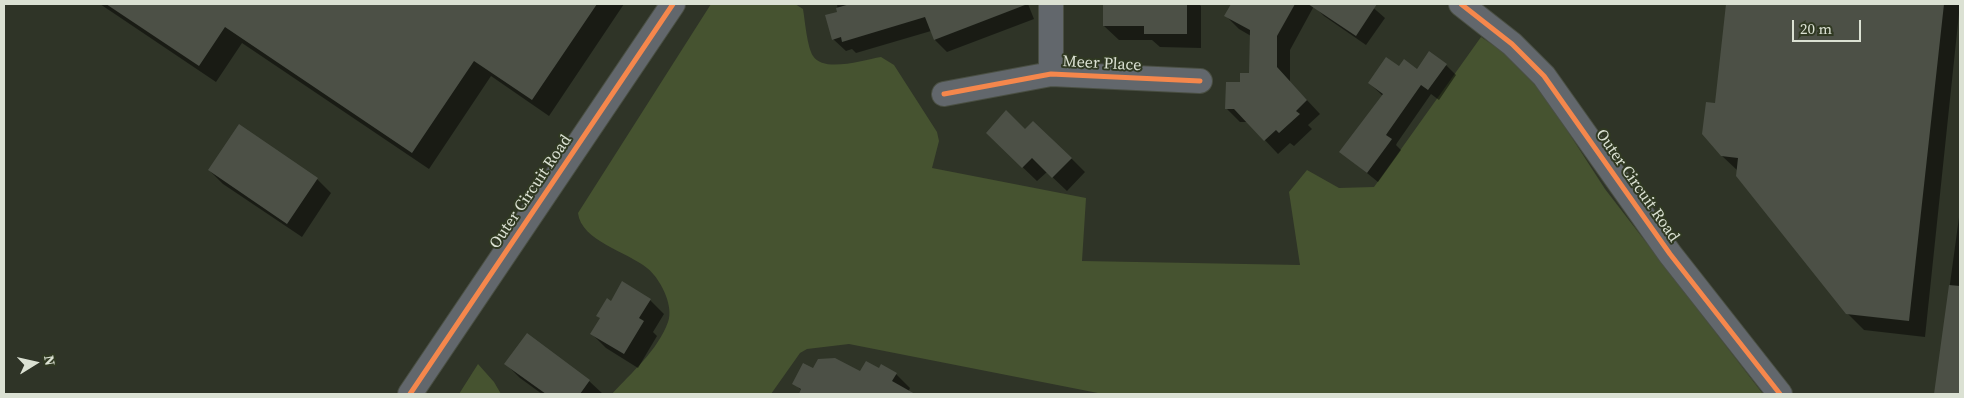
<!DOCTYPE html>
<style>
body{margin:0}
#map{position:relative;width:1964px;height:398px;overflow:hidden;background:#2f3427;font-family:"Source Serif 4",serif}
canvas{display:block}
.frame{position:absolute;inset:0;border:5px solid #dbe1d3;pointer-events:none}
.north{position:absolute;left:10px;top:338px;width:50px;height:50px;-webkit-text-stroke:4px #303922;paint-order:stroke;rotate:80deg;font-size:14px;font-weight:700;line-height:20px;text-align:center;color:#dbe1d3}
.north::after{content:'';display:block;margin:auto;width:18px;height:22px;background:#dbe1d3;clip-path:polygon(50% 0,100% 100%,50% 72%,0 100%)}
.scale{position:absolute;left:1792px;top:20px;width:69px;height:22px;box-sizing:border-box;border:2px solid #dbe1d3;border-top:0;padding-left:6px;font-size:15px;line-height:18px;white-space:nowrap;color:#dbe1d3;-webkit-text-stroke:4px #303922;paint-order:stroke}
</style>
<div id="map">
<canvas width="1964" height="398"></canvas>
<div class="frame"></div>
<div class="north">N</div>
<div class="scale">20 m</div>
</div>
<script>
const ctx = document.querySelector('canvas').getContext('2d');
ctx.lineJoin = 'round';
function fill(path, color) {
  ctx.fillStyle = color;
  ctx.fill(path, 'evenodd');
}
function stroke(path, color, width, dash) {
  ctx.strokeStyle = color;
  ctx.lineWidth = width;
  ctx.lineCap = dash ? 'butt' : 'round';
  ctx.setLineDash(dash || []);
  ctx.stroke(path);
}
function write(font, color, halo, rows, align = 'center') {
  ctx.font = font + ' "Source Serif 4",serif';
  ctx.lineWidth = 4;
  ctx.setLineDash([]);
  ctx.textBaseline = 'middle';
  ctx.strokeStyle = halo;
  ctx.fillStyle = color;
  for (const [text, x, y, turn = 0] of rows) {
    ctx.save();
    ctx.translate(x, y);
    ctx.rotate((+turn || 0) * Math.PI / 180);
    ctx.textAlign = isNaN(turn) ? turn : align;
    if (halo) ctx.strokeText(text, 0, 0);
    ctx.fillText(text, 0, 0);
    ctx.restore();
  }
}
fill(new Path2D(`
 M711,4H795L803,9C805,21 807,46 813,56C824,73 863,60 881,57L894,65L937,132L939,141L932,168L1086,198L1082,261L1300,265L1289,192L1307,170L1339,188L1374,187L1481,37L1502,51L1543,93L1605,189L1763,394H1103L849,344L807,349L800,353L771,394H612C631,373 658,350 668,322C671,314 669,304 666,296C663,287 655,274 647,268C628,252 581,241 578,213Z
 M478,364L494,382L501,394H459Z`), '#465330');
fill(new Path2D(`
 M100,4H624L549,116L491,76L429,169L242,43L216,82Z
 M837,4H895L897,9L911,4H1028L1034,19L947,52L935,40L931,31L856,53L852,49L846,51L833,39L838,12Z
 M1105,4H1199L1201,6V48L1160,47L1152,40H1119L1104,26Z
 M1233,4H1369L1385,18L1366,45L1324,16L1314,6L1290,50V82L1320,114L1308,125L1312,129L1294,146L1290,143L1278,154L1248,122H1240L1227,109L1250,75L1251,36L1239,29L1226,16Z
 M1727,4H1960L1925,337L1864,330L1847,313L1738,171L1721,155L1716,104Z
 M1446,65L1456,75L1439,100L1431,94L1397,143L1396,145L1401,150L1378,182L1341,152L1383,96L1369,83L1400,68L1417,71Z
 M1025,131L1071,158L1085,172L1067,191L1047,172L1037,181L987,133Z
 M209,170L317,179L331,193L302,237L223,184Z
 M1960,210V394H1935Z
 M650,300L664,314L653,332L657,336L638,368L606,348L592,334L611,302Z
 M506,364L589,381L603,394H542L520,378Z
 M813,370L861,373L879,370L896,374L910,388L908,392L912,394H800L802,391L794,383Z`), '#0007');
fill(new Path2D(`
 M106,4H597L532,100L474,61L412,153L225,27L199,66Z
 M850,4H1025V5L934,40L925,17L842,42L841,37L832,40L825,15L837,12L836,8Z
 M1103,4H1187V34H1144V26H1103Z
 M1231,4H1295L1277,36V67L1307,100L1296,111L1300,114L1279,133L1276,130L1264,141L1234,109H1225L1226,82H1240V73H1249L1250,30L1224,16Z
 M1308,4H1377L1356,36Z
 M1726,4H1944L1909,321L1846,314L1736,176L1738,158L1721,156L1702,134L1706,102L1715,103Z
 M1429,51L1447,64L1428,90L1421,85L1388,132L1386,135L1392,139L1367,173L1339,152L1383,94L1368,83L1386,57L1399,66L1404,59L1417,69Z
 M1006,110L1025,129L1033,121L1072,158L1052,178L1032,158L1022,168L986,133Z
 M239,124L318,178L287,224L208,170Z
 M622,281L651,299L639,318L644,321L624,354L590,334L600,318L596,316L607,298L611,301Z
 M1949,285L1960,286V394H1934Z
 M527,333L590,380L580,394H546L504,364Z
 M835,358L860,371L866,361L879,368L881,364L897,373L892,381L915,394H799L801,389L792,384L803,363L813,368L818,359Z`), '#4c5046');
const street = new Path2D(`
 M1051,4V74
 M1461,4L1512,44L1544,76L1670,254L1780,394
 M944,94L1051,74L1200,81
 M410,394L673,4`);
stroke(street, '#4a4f43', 26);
stroke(street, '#62676c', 24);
stroke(new Path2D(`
 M1461,4L1512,44L1544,76L1670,254L1780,394
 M944,94L1051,74L1200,81
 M410,394L673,4`), '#f5874c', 5);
write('16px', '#dbe1d3', '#303922', [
 ["Meer Place",1102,64,3],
 ["Outer Circuit Road",1637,186,55],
 ["Outer Circuit Road",531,192,-56]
]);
</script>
